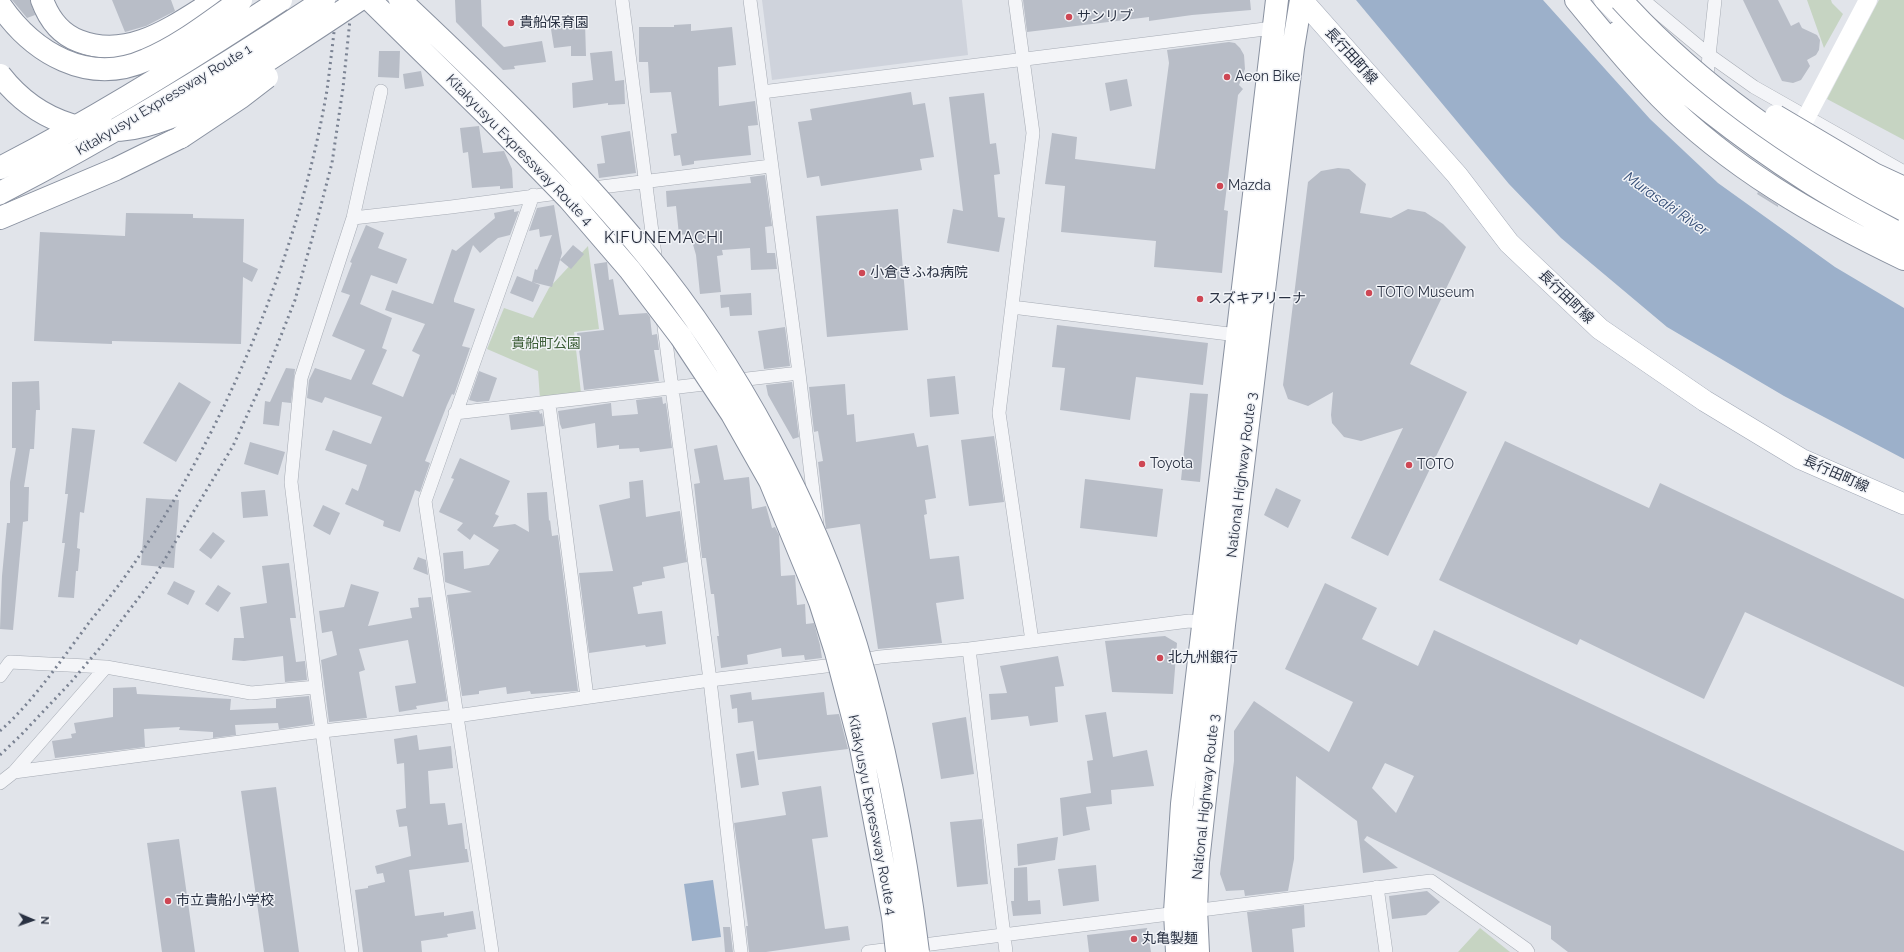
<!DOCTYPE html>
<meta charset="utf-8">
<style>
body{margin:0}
#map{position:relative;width:1904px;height:952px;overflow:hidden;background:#e1e4ea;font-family:Raleway,sans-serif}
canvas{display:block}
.north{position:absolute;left:12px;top:900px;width:40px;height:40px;-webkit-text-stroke:3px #f1f3f7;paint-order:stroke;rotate:92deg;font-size:11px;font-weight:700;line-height:16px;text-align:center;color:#293142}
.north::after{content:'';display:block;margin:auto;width:14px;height:18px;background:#293142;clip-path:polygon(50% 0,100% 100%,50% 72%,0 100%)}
</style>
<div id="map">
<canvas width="1904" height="952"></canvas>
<div class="north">N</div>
</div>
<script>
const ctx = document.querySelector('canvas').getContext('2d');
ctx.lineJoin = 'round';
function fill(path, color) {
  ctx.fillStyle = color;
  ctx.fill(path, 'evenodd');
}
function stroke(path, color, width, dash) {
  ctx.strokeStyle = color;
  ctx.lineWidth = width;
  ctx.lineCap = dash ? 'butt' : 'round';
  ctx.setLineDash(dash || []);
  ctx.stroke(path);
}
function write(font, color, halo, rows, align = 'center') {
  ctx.font = font + ' Raleway,"Noto Sans JP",sans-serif';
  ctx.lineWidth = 3;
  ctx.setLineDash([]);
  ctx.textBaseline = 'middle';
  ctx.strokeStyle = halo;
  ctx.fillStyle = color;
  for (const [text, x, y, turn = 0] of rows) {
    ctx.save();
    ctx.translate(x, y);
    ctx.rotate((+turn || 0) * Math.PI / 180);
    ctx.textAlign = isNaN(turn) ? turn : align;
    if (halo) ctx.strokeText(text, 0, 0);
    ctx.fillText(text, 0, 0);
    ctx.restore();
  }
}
fill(new Path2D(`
 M762,0H962L968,55L772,80Z`), '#cfd3dc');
fill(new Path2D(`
 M1807,0H1831L1832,3L1843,14L1824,48Z
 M1879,0H1904V140L1827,99Z
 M588,246L599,329L574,332L581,393L540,399L538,371L487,349L504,308L533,318L549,288Z
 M1480,928L1510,952H1458Z`), '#c6d4c2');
fill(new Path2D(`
 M1356,0H1543L1650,119L1718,183L1835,267L1904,308V459L1784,396L1667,327L1561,238L1509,184Z
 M713,880L721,937L692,941L684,884Z`), '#9cb0ca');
fill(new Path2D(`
 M12,0H30L35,15L27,18Z
 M112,0H171L175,11L146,26L125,32Z
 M455,0H481L482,26L504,47L542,41L546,62L514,66L515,69L503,70L456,22Z
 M1023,0H1250L1251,10L1192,15L1149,21V17L1027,32Z
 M1743,0H1778L1791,26L1799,22L1802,28L1817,35L1820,40L1819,50L1816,55L1807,60L1810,66L1801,80L1793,83L1782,81Z
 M585,22L586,56H571V46L554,48L550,23Z
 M691,24V31L732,27L736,65L718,67L719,106L755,101L758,125L748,126L751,155L694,161V164L682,166L680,155L674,156L671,134L677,133L671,92L650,93L648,62H639V27H674V25Z
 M1229,42L1235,43L1240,48L1244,55L1245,69L1239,85L1243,89L1238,95L1224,210L1228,211L1222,273L1154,267L1156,241L1061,232L1065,186L1045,184L1052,133L1077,137L1075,159L1155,169L1169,63L1167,50Z
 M379,51H400L399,78L378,77Z
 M612,51L615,81L624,80L625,104L608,105V103L573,108L572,83L593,80L590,53Z
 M421,71L424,86L405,89L403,74Z
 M1127,79L1132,106L1110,111L1105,83Z
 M911,92L913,105L925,103L934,157L920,159L922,170L821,186L819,176L807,178L798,122L812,120L810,109Z
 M984,93L990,144L996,143L1000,174L994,175L998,217L1005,218L999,252L947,243L953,209L963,211L949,97Z
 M479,126L483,153L504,151L512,169L513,188L500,189V186L472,188L468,152L463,153L460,128Z
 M630,131L636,173L599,178L597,164L605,163L601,136Z
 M1338,168L1349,169L1366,184L1360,213L1391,218L1408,209L1425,212L1443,224L1466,247L1410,364L1467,392L1388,556L1351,538L1403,428L1361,441L1344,437L1332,423L1331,415L1333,392L1308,406L1288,399L1283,385L1308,182L1321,171Z
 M765,175L772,226L765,227L767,253H775L777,269L751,270L750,248L722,250L723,255L717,256L721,292L700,294L696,255L690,234L679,235L676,206L667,207L666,191L751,183L750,177Z
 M1758,192L1778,205V207L1757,194Z
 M554,205L562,253L560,260L573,245L584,254L571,269L560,260L552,287L532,282L535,269L537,270L552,235L540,237L539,229L529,231L537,208Z
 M514,209V212L519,211L510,235L498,238L480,253L473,245L454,299V302L475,309L462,346L470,348L454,395L452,394L447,405L425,461L430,463L420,492L415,490L400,532L383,526L384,521L345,504L352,488L358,491L367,465L325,450L333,430L371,444L382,417L325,397L322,403L307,398L309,380L315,368L351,380L365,350L332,336L350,295L341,292L352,263L350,262L366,225L384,233L378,248L407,259L397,284L371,275L360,304L392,318L382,348L387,350L372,384L403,397L420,355L412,351L425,324L385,310L392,290L433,304L452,249L456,251L495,218L494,213Z
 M898,209L908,330L827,337L816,216Z
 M126,213L193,214V218L244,219L243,262L258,269L252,282L243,277L241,344L112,341V344L34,341L40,232L125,236Z
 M607,262L609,280L613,279L619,315L647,313L650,317L652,335L657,334L659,350H654L659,381L584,390L577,333L604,330L594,264Z
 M517,276L540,285L533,302L510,293Z
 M751,293L752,315L730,316L729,307L721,308L720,295Z
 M1057,325L1208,343L1203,385L1136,377L1130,420L1060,410L1065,368L1052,367Z
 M785,327L790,366L764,369L758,331Z
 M286,368L295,369L291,403L282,402L279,426L263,424L265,401L270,402Z
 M479,371L497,378L489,401L477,402L469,400Z
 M955,376L959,414L930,417L927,379Z
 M39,381L40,410H36L34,449H30L24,487H29L28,521L23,522L13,630L0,629L2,576L7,523H10V482L16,448H12V382Z
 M179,382L211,402L176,462L143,443Z
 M792,382L799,437L793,439L768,395L766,385Z
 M845,384L847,415L854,414L856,442L914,433L917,447L928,445L936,498L925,500L927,514L924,515L930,559L959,556L964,599L936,603L942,643L878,649L860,524L826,529L818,462L823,461L818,431L814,432L809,387Z
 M1190,393L1208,394L1200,482L1181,480Z
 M662,397L663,404L666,403L672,448L640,452L639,448L619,449V445L597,448L595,423L562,429L560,424L558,411L611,403L612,416L638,414L636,400Z
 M539,411L540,414L542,413L544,426L511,430L509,415Z
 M72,428L95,430L84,513L80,512L77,548L80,549L78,571H76L74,598L58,597L65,543H62L68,494H65Z
 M994,436L1004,502L969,506L961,440Z
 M1505,441L1649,508L1660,483L1904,599V687L1745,612L1704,699L1580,639L1577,645L1439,580Z
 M250,442L285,452L278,475L244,464Z
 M717,445L724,480L749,477L752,509L766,506L772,528L775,527L779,535L781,576L795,575L797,605L805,604L806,624L814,623L820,645L822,658L805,660L804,655L782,657L781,648L747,655L748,664L721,668L717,636H719L714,594H711L706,558H702L694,484L700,483L694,449Z
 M460,458L510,481L495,514L499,516L493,527L515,524L529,532L527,493L547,492L549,521L550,520L552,536L558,535L578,691L531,694L530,691L507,694L506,687L479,691V694L462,696L447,595L472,592L445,582L443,553L463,551L464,569L489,565L499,550L474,534L470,540L457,530L463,523L439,512L454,479L451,478Z
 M1085,479L1163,489L1157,537L1080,528Z
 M643,480L646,517L680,511L687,562L663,567L665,578L642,582V585L633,587L638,614L662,611L666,644L646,647L645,645L589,653L579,573L613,571L599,505L630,498L629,482Z
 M1276,488L1301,500L1288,528L1264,515Z
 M265,490L268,516L243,518L241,492Z
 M146,498L179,500L174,568L141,565Z
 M323,505L340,513L330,535L313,526Z
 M213,532L225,541L211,559L199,550Z
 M418,557L426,560L428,575L413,569Z
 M289,563L296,618H290L296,662L305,661L307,680L285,682L283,656L244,661L232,660L234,638H244L240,607L267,603L262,566Z
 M174,581L195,591L188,605L167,594Z
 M1325,583L1377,608L1362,639L1418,666L1434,630L1904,851V952H1568L1551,939V926L1367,836L1364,840L1398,868L1363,873L1357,821L1296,776L1294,859L1288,891L1245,896L1244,890L1226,891L1220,874L1234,761V731L1254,701L1329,752L1353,702L1285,669ZM1385,763L1414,776L1396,813L1372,788Z
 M351,584L379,592L368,626L412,618L410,608L419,607L418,598L431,597L447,701L416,706L417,709L399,712L395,686L416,683L408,640L359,649L365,670L359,672L367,718L329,722L321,660L337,655L332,631L322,633L319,611L344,607Z
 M218,585L231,593L218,612L205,604Z
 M1165,636L1177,643L1173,694L1112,692L1105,641Z
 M1058,656L1064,686L1055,687L1058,722L1030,726L1028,716L991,720L989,694L1007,693L1000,666Z
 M136,687L137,694L231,699L230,710L276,708V699L309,696L313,724L279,729L278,723L235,725L236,735L213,738V732L179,730L180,727L144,729L145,747L55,758L52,741L72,738L71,734L76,733L74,723L113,717V688Z
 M751,692L752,700L824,692L827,715L839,714L848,749L758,760L753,721L738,723L737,708L732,709L730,695Z
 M1106,712L1113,757L1147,750L1154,786L1111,790L1112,804L1086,807L1090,830L1063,836L1060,798L1091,793L1087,761L1093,760L1085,715Z
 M966,717L974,774L941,779L932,723Z
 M417,735L419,750L451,746L453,768L428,771L430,804L445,803L448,825L462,823L465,849H467L469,862L409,870L415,916L444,912V916L473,911L476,929L447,934L448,937L421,941L422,952H363L355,890L368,888V886L385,882L383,873L377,874L375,866L411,856L407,826L399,827L396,810L406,808L404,763L397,764L394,739Z
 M754,751L759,785L741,788L736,754Z
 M821,786L828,837L812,839L825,929L848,926L850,940L766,952H749L746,926H748L734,823L786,815L782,792Z
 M276,787L299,952H264L241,791Z
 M982,819L988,884L957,887L950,822Z
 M1058,837L1055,860L1018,866L1017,844Z
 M179,839L195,952H162L147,843Z
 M1096,865L1099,901L1063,906L1058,869Z
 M1027,867L1028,901L1040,900L1041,914L1013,916L1011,901H1014V868Z
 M1427,891L1440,902L1426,915L1392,919L1389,896Z
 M1304,905L1305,927L1292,929L1294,952H1252L1247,912Z
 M723,927H730L733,952H725Z
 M1147,928L1151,952H1089L1087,935Z`), '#b8bdc7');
const street = new Path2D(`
 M622,0L656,263
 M750,0L799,373L817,525
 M1015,0L1033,133L999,413L1032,641
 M1643,0L1709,55L1754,87L1904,172
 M1706,84L1715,0
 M762,92L1273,28
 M585,189L771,166
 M353,218L451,207L566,192
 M1012,307L1237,335
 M663,319L710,680L741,952
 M549,404L587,697
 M455,413L799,373
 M969,649L1006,952
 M0,676L10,662L106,667L251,693L316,687
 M14,772L106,667
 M0,783L14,772L323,731L456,716L710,680L834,665L880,657L969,649L1189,621L1210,623
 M1377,887L1386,952
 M352,952L316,687L291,482L301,378L353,218L381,91
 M492,952L425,501L533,195
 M868,952L1431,881L1526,949L1528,952`);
const primary = new Path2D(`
 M1302,0L1457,175L1509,243L1600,329L1705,401L1801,459L1904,504`);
const highway = new Path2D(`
 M42,0C49,19 60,34 79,41C130,61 175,25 216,0
 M1576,0C1603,33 1630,66 1660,97C1729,167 1816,217 1904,259
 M1618,32C1676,87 1739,137 1806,180C1838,201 1871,218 1904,236
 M0,218L116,169L181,137
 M1177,952L1175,912L1182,804L1277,0
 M1198,952L1196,909L1198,862L1224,625L1293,48L1301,0`);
stroke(street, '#a6abb4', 14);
stroke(primary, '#a1a8b6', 22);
stroke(highway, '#8991a0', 24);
stroke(street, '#f4f5f8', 13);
stroke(new Path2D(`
 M1603,0L1633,30L1661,54
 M1806,118L1868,0
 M1809,168L1865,204L1904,223`), '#fff', 18);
stroke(primary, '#fff', 21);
stroke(highway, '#fff', 22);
stroke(new Path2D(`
 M0,731C34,701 64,656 91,620C104,604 117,588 129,571C224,433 299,255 327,90C331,60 334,30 338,0
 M0,755L21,735L71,682L105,642L153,579L233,446L265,376L295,300L315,228L332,163L343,88L352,0`), '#7b8393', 3, [2, 4]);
const highwayBridge = new Path2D(`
 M370,0L489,117L568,198L630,270L681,337L732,414L770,481L820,602L836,652L861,748L893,917L897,952
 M400,0C485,80 571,163 645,253C737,364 814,508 856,645C886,745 905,848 918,952
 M1621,0C1700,87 1800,156 1904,210
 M0,5C33,53 88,86 146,60C180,46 211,21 241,0
 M0,75C39,125 97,142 157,122C196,110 232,84 265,62C297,41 328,21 359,0
 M1776,116L1874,174L1904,188
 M181,137L241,97L267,77
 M0,168C97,118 190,60 281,0
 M0,193C112,135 219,70 324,0`);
stroke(highwayBridge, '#8991a0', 24, []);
stroke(highwayBridge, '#fff', 22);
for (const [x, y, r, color] of [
 [1069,17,4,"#ce4754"],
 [511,23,4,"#ce4754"],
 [1227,77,4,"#ce4754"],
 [1220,186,4,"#ce4754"],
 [862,273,4,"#ce4754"],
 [1369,293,4,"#ce4754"],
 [1200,299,4,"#ce4754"],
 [1142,464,4,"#ce4754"],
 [1409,465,4,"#ce4754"],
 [1160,658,4,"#ce4754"],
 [168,901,4,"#ce4754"],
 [1134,939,4,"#ce4754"]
]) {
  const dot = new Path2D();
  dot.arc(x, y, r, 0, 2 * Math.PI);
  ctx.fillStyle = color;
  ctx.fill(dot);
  stroke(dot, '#f1f3f7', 1.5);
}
write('14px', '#293142', '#f1f3f7', [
 ["サンリブ",1077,17],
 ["貴船保育園",519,23],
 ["Aeon Bike",1235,77],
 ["Mazda",1228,186],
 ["小倉きふね病院",870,273],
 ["TOTO Museum",1377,293],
 ["スズキアリーナ",1208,299],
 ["Toyota",1150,464],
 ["TOTO",1417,465],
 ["北九州銀行",1168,658],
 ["市立貴船小学校",176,901],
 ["丸亀製麺",1142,939]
], 'left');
write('14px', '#293142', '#f1f3f7', [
 ["長行田町線",1351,56,48],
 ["Kitakyusyu Expressway Route 1",164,100,-31],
 ["Kitakyusyu Expressway Route 4",519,150,46],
 ["長行田町線",1566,297,44],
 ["長行田町線",1836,474,24],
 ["National Highway Route 3",1242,475,-83],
 ["National Highway Route 3",1206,797,-84],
 ["Kitakyusyu Expressway Route 4",872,815,79]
]);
write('14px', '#3c5d37', '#f1f3f7', [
 ["貴船町公園",546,344]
]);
write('italic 15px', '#344d76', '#f1f3f7', [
 ["Murasaki River",1666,204,35]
]);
ctx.letterSpacing = '1px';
write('16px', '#1c2232', '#f1f3f7', [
 ["KIFUNEMACHI",664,238]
]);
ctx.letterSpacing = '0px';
</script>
